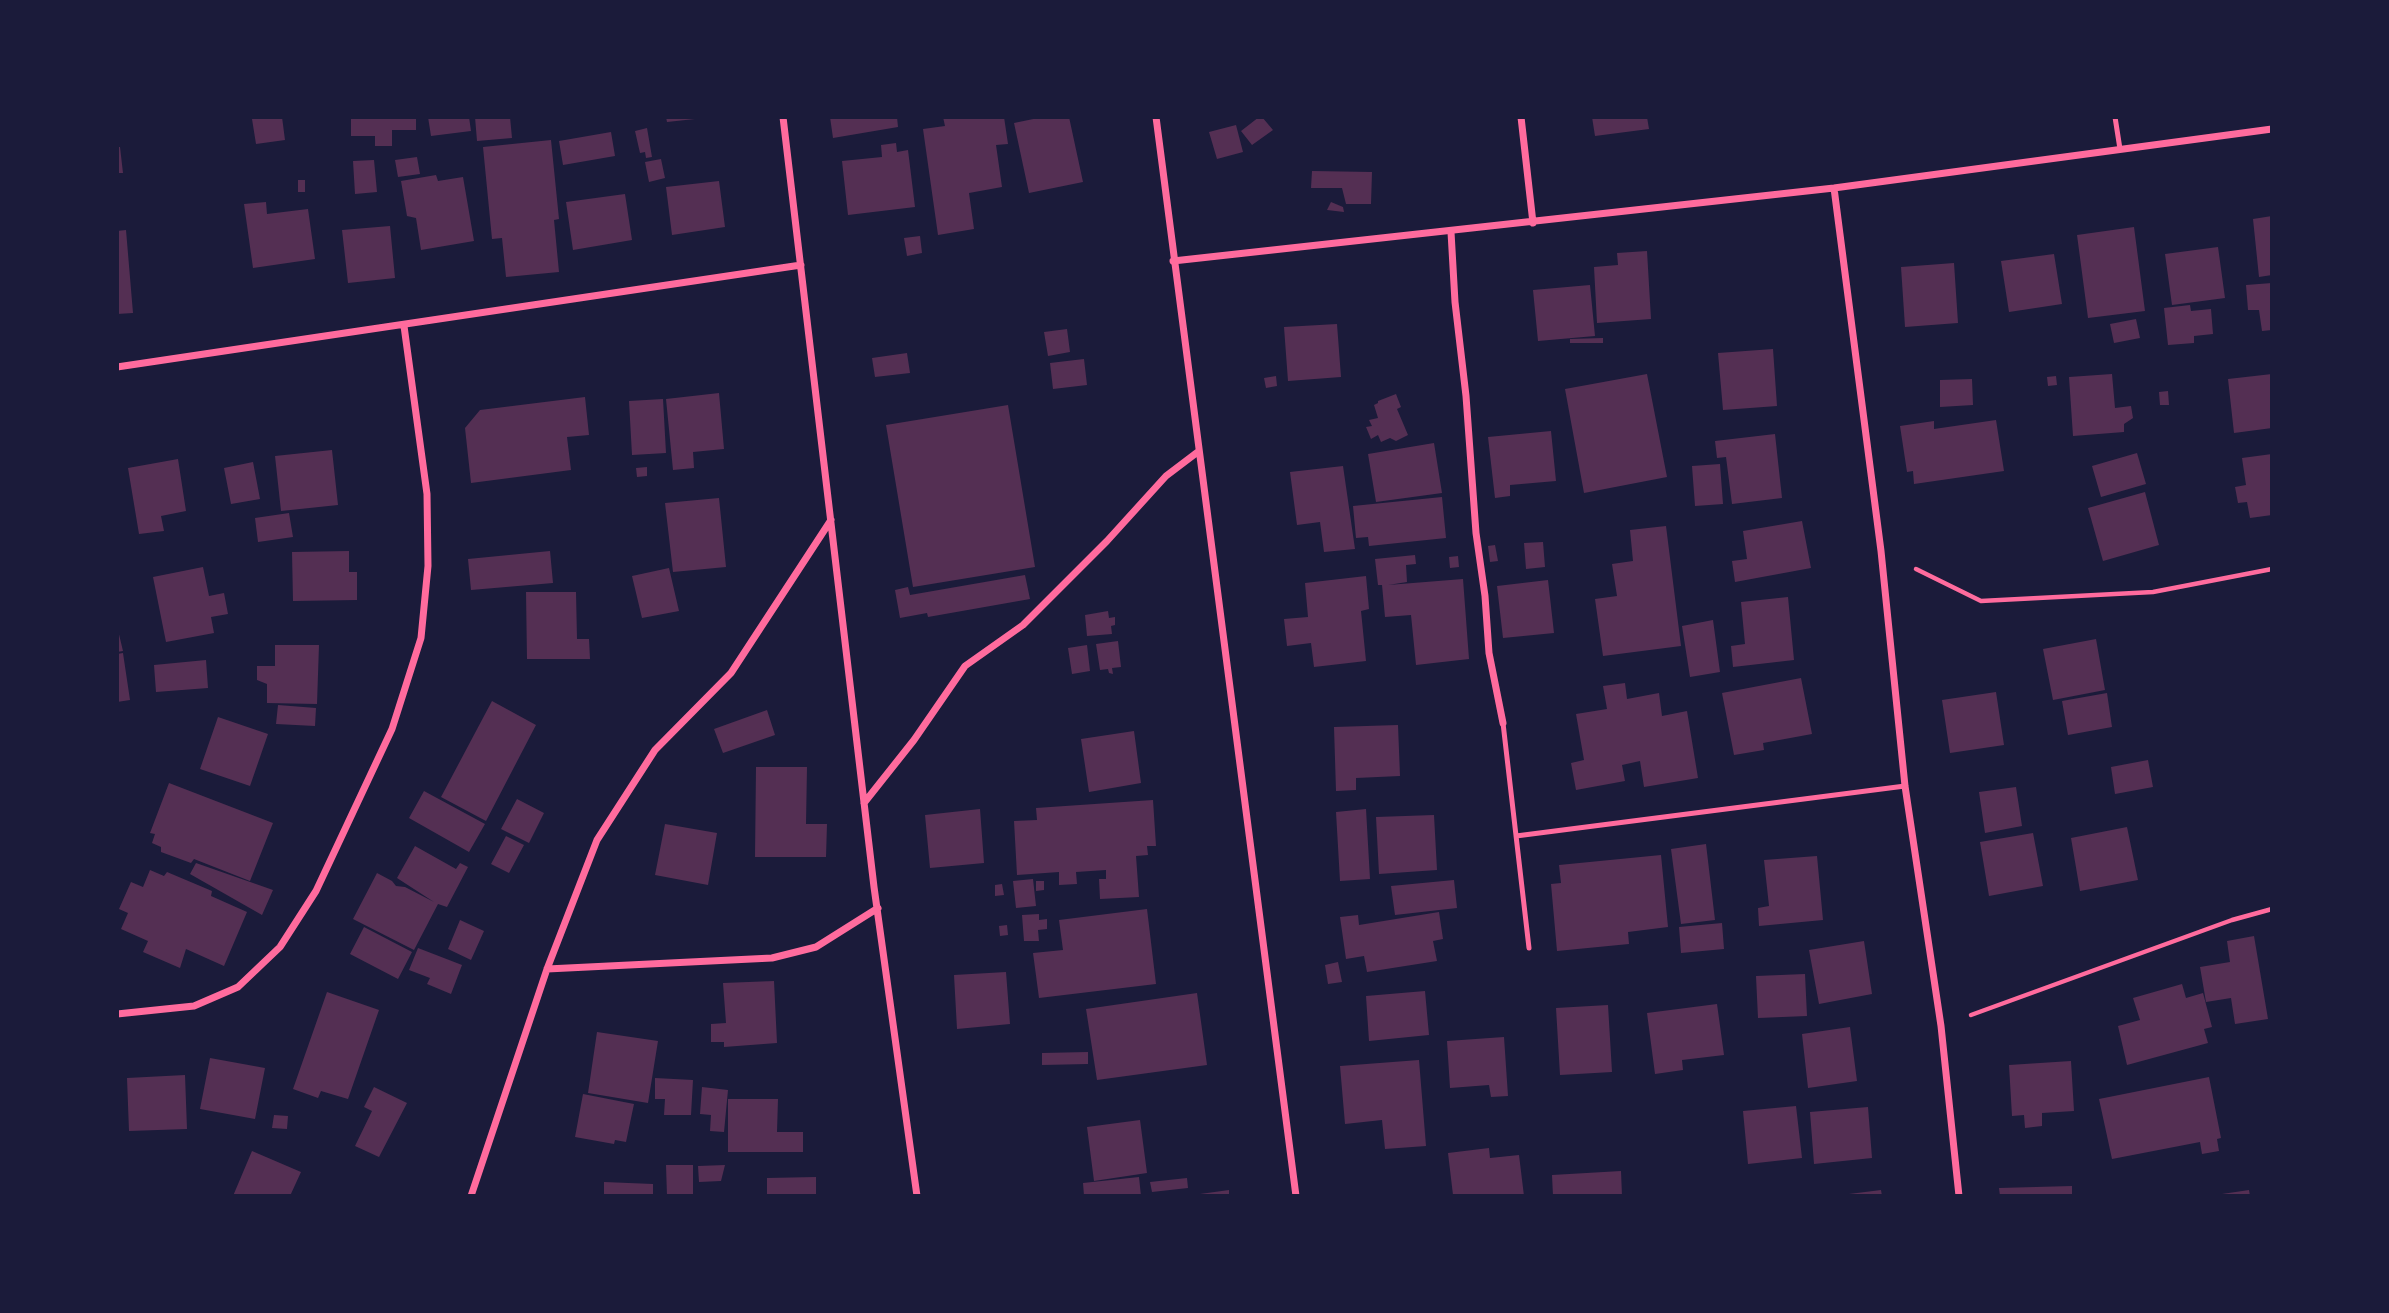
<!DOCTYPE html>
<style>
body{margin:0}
#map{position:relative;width:2389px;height:1313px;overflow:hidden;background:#1b1b3a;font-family:Rubik,sans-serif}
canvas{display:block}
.frame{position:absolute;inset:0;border:119px solid #1b1b3a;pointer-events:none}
</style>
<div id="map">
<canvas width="2389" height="1313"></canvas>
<div class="frame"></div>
</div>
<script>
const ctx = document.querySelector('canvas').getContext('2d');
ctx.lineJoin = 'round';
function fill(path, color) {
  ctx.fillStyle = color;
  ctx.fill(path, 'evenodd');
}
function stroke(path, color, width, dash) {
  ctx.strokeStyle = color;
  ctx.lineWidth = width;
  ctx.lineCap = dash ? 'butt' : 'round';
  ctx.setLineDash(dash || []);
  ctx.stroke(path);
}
fill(new Path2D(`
 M261,117H282L285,140L256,144L252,119Z
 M351,117H416V130H392V146H375V136H351Z
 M428,117H469L471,131L431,136Z
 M475,117H510L512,138L477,141Z
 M666,117H695V119L667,122Z
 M830,117H897L898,127L833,138Z
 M943,117H1004L1008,144L996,145L1002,187L969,193L974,229L938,235L923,129L945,126Z
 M1043,117H1069L1083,182L1029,193L1014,123Z
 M1259,117H1262L1273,130L1252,145L1241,131Z
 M1592,117H1647L1649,129L1595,136Z
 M1236,125L1243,152L1217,159L1209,132Z
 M647,128L652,157L646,158L645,152L640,153L635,131Z
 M611,132L615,156L563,165L559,141Z
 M551,140L559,219L554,220L559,272L506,277L502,238L492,239L483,147Z
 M896,143L897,152L908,150L915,207L848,215L842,161L882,157L881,145Z
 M117,147H120L123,173H117Z
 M417,157L420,174L398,177L395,160Z
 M661,159L665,178L649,182L645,162Z
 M374,160L377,192L355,194L353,161Z
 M1312,171L1372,172L1371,204H1346L1342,188H1311Z
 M436,175L438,181L463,177L474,241L421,250L416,218L407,216L401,181Z
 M298,180H305V192H298Z
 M719,181L725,227L672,235L666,187Z
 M625,194L632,240L573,250L566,202Z
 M266,202L267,214L308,209L315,259L253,268L244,204Z
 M1331,202L1343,207L1344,212L1327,210Z
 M2272,216V275L2259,277L2253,219Z
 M390,226L395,278L348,283L342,230Z
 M2134,227L2145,311L2088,318L2077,235Z
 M126,230L133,313L117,314V231Z
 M920,236L922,253L907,256L904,238Z
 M2218,247L2225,298L2172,305L2165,254Z
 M1647,251L1651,319L1597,323L1594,267L1618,265L1617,253Z
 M2054,254L2062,304L2009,312L2001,261Z
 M1954,263L1958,323L1905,327L1901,267Z
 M2272,283V330L2262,331L2259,310H2248L2246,285Z
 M1590,285L1595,336L1538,341L1533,290Z
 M2190,305L2191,311L2211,309L2213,334L2194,336V343L2168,345L2164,308Z
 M2136,319L2140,338L2114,343L2110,324Z
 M1337,324L1341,377L1288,381L1284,327Z
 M1067,329L1070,352L1048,356L1044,332Z
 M1603,338V343H1570V339Z
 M1773,349L1777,406L1723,410L1718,353Z
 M907,353L910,373L875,377L872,358Z
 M1084,359L1087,385L1053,389L1050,363Z
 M1647,374L1667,477L1584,493L1565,389Z
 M2112,374L2115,408L2131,406L2133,418L2124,424V432L2073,436L2069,377Z
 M2272,374V428L2234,433L2228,379Z
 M1276,376L1277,386L1266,388L1264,378Z
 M2056,376L2057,385L2048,386L2047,377Z
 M1972,379L1973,405L1940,407V380Z
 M2168,391L2169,405H2160L2159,392Z
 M719,393L724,449L693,452L694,468L673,470L666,399Z
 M1396,394L1401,407L1397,409L1408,435L1396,441L1390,438L1381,442L1378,435L1371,439L1366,427L1372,426L1369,420L1378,418L1374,405L1378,403V401Z
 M585,397L589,435L567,437L571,470L471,483L465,428L480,410Z
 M663,399L666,453L632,455L629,401Z
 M1008,405L1035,567L913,587L886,425Z
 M1996,420L2004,471L1914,484L1913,471L1907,472L1900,426L1934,421V429Z
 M1551,431L1556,481L1510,485V496L1495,498L1488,437Z
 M1775,434L1782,498L1732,504L1726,457L1717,458L1715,441Z
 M1434,443L1442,493L1376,502L1368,454Z
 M332,450L338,505L281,511L275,456Z
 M2137,453L2146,484L2101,497L2092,466Z
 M2272,454V515L2250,518L2247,502L2238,503L2235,487L2246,485L2242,458Z
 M178,459L186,511L161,516L164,531L139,534L128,468Z
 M253,462L260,499L231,504L224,468Z
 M1720,464L1723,504L1695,506L1692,466Z
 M1343,466L1355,549L1324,552L1320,522L1297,525L1290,472Z
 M647,467V476L637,477L636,468Z
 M2145,492L2159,545L2103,561L2088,508Z
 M1442,497L1446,538L1369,546L1368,537L1356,538L1353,506Z
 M719,498L726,567L673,572L665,503Z
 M289,513L293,537L258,542L255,518Z
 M1802,521L1811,568L1735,582L1732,561L1747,559L1743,531Z
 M1666,526L1681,646L1603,656L1595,599L1617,596L1612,564L1633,561L1630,530Z
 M1543,542L1545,567L1526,569L1524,543Z
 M1495,545L1498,561L1490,562L1488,546Z
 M349,551V572H357V600L293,601L292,552Z
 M550,551L553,583L471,590L468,559Z
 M1415,555L1416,564L1406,565L1407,582L1388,585L1463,579L1469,659L1416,665L1411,615L1385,617L1382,585H1378L1375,559Z
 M1458,556L1459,567L1450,568L1449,557Z
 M203,567L209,596L224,593L228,614L211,617L214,633L166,642L153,577Z
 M669,568L679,611L642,618L632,576Z
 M1025,575L1030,599L928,617L927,613L900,618L895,590L908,587L910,595Z
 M1366,576L1369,609L1361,611L1366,661L1314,667L1311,643L1287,646L1284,619L1308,617L1305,583Z
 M1548,580L1554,633L1503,638L1497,586Z
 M526,592H576L577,639H589L590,659H527Z
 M1788,597L1794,660L1733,667L1731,646L1745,644L1741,602Z
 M1108,611L1109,618L1115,617V625L1111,626L1112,634L1087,636L1085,615Z
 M1713,620L1720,672L1690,677L1682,626Z
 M117,626L123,651L117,652Z
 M2096,639L2105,690L2053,700L2043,649Z
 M1118,641L1121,667L1112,668L1113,674L1109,673L1108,669L1100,670L1096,644Z
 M275,645H319L317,704L267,703V684L257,680V666H275Z
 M1087,645L1090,671L1072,674L1068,648Z
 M123,653L130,700L117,702V654Z
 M206,660L208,688L156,692L154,665Z
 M1801,678L1812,734L1763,743L1764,750L1734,755L1722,693Z
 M1625,683L1627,699L1659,693L1662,716L1687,711L1698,778L1644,787L1640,761L1622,765L1625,781L1576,790L1571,763L1584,760L1576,714L1607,709L1603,686Z
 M1996,692L2004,745L1950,753L1942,700Z
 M2107,693L2112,727L2068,735L2062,701Z
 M492,701L536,725L486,821L441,797Z
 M278,705L316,708L315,726L276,724Z
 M767,710L775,735L723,753L714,729Z
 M218,717L268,734L250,786L200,769Z
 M1398,725L1400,776L1356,778V790L1336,791L1334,727Z
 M1134,731L1141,783L1089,792L1081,739Z
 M2148,760L2153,787L2115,794L2111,767Z
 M756,767H807L806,824H827L826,857H755Z
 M169,783L273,823L250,881L194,859L191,863L161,852V847L152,843L155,834L150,833Z
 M2016,787L2022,826L1985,833L1979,792Z
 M424,791L485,824L469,852L409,818Z
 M517,799L544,813L529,843L501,829Z
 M1153,800L1156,846H1147L1148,855L1136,856L1139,897L1100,899L1099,879H1106V870L1076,872L1077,884L1059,885V872L1017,875L1014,821L1037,820L1036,808Z
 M980,809L984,863L930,868L925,815Z
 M1366,809L1370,879L1340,881L1336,812Z
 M1434,815L1437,870L1379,874L1376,817Z
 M665,824L717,833L708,885L655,875Z
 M2127,827L2138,880L2080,891L2071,838Z
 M2033,833L2043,886L1989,896L1980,842Z
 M506,836L524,845L509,873L491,864Z
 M1706,844L1715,920L1681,924L1671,849Z
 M415,846L456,869L460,863L468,867L447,907L438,904L414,950L353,919L377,873L392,881L396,886L405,887L434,902L397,878Z
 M1661,855L1668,927L1628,932L1629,944L1557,951L1551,884L1561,883L1559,865Z
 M1817,856L1823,920L1759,926L1758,908L1769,906L1764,860Z
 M196,863L273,890L262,915L190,874Z
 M150,870L164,876L167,872L212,891L211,896L247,912L224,966L186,949L180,968L143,952L148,941L121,929L128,913L119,909L131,882L143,887Z
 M1033,879L1036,906L1016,908L1013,881Z
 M1454,880L1457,908L1395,915L1391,886Z
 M1036,881H1044V890L1036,891Z
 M1002,884L1004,895L995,896V885Z
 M1147,909L1156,984L1039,998L1033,953L1063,950L1059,920Z
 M1439,912L1443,939L1433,941L1437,961L1367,972L1364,956L1346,959L1340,917L1358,915L1359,925Z
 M1039,914V920L1047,919V929L1038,930L1039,941H1024L1022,915Z
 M460,920L484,931L471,960L448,949Z
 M1722,923L1724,949L1681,953L1679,927Z
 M1007,925L1008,935L1000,936L999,926Z
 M364,927L412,952L398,979L350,954Z
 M2254,936L2268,1019L2235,1024L2231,998L2206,1002L2200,967L2230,962L2227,941Z
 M1864,941L1872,994L1819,1004L1809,950Z
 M418,948L462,965L451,994L427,984L430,978L409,970Z
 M1338,962L1342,982L1328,984L1325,965Z
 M1006,972L1010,1024L957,1029L954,975Z
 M1805,974L1807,1016L1758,1018L1756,976Z
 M774,981L777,1043L724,1047V1042H711V1024L726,1023L723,983Z
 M2182,984L2186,998L2203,993L2212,1027L2204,1029L2208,1043L2127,1065L2118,1026L2140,1020L2133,998Z
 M1425,991L1429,1035L1369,1041L1366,996Z
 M327,992L379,1010L348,1099L321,1091L318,1098L293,1089Z
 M1197,993L1207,1065L1097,1080L1086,1009Z
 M1717,1004L1724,1055L1682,1060L1683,1070L1655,1074L1647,1013Z
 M1608,1005L1612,1072L1560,1075L1556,1008Z
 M1850,1027L1857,1081L1808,1088L1802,1034Z
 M597,1032L658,1041L648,1103L588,1093Z
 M1504,1037L1508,1096L1491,1097L1489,1085L1450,1088L1447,1041Z
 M1088,1052V1064L1042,1065V1053Z
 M210,1058L265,1068L255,1119L200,1109Z
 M1419,1060L1426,1146L1385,1149L1382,1120L1345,1124L1340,1066Z
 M2071,1061L2074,1111L2042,1113V1126L2025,1128L2024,1115L2012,1116L2009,1065Z
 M185,1075L187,1129L129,1131L127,1078Z
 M2209,1077L2221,1138L2217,1139L2219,1151L2202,1154L2200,1142L2112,1159L2099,1099Z
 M655,1078L693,1080L691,1115H664L665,1099H655Z
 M374,1087L407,1103L379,1157L355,1146L372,1111L364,1107Z
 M702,1087L728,1090L724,1132L710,1131L711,1115L700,1114Z
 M583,1094L634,1104L626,1142L615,1140L614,1144L575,1137Z
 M728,1099H778L777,1132H803V1152H728Z
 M1796,1106L1802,1158L1748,1164L1743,1111Z
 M1868,1107L1872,1158L1814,1164L1810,1112Z
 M274,1115L288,1116L287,1129L272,1128Z
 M1140,1120L1147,1173L1094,1181L1087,1127Z
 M1489,1148L1490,1158L1519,1155L1524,1196L1453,1195L1448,1153Z
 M252,1151L301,1172L290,1196H233Z
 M666,1165H693V1196H667Z
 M725,1165L721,1181L699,1182L698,1166Z
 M1621,1171L1622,1196H1553L1552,1175Z
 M816,1177V1196H767V1178Z
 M1139,1177L1141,1196H1084L1083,1183Z
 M1187,1178L1188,1188L1152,1192L1150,1182Z
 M604,1182L653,1184V1196H604Z
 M2072,1186V1196H2000L1999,1188Z
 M1229,1190V1196H1200V1194Z
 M1881,1190L1882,1196H1849V1194Z
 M2249,1190L2250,1196H2222V1194Z`), '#542f53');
stroke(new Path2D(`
 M1916,569L1981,601L2153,592L2272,569
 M1971,1015L2232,920L2272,909`), '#ff6b9d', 4.5);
stroke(new Path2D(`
 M2115,117L2120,149
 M1503,723L1529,948
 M1516,836L1905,786`), '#ff6b9d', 5);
stroke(new Path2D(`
 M783,117L874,887L917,1196
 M1156,117L1296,1196
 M1521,117L1533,223
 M1834,188L1881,551L1905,786L1941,1026L1959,1196
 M1451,232L1455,302L1466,396L1476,533L1485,596L1489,653L1503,723
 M1173,261L1834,188L2272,129
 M117,367L801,265
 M864,803L914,740L965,666L1023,625L1107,541L1166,476L1199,451
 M547,969L772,958L816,947L878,908
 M117,1014L194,1006L238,987L280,947L316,891L392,729L421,638L428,566L427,494L404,326
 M471,1196L547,969L597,840L655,750L731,673L831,520`), '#ff6b9d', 7);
</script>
